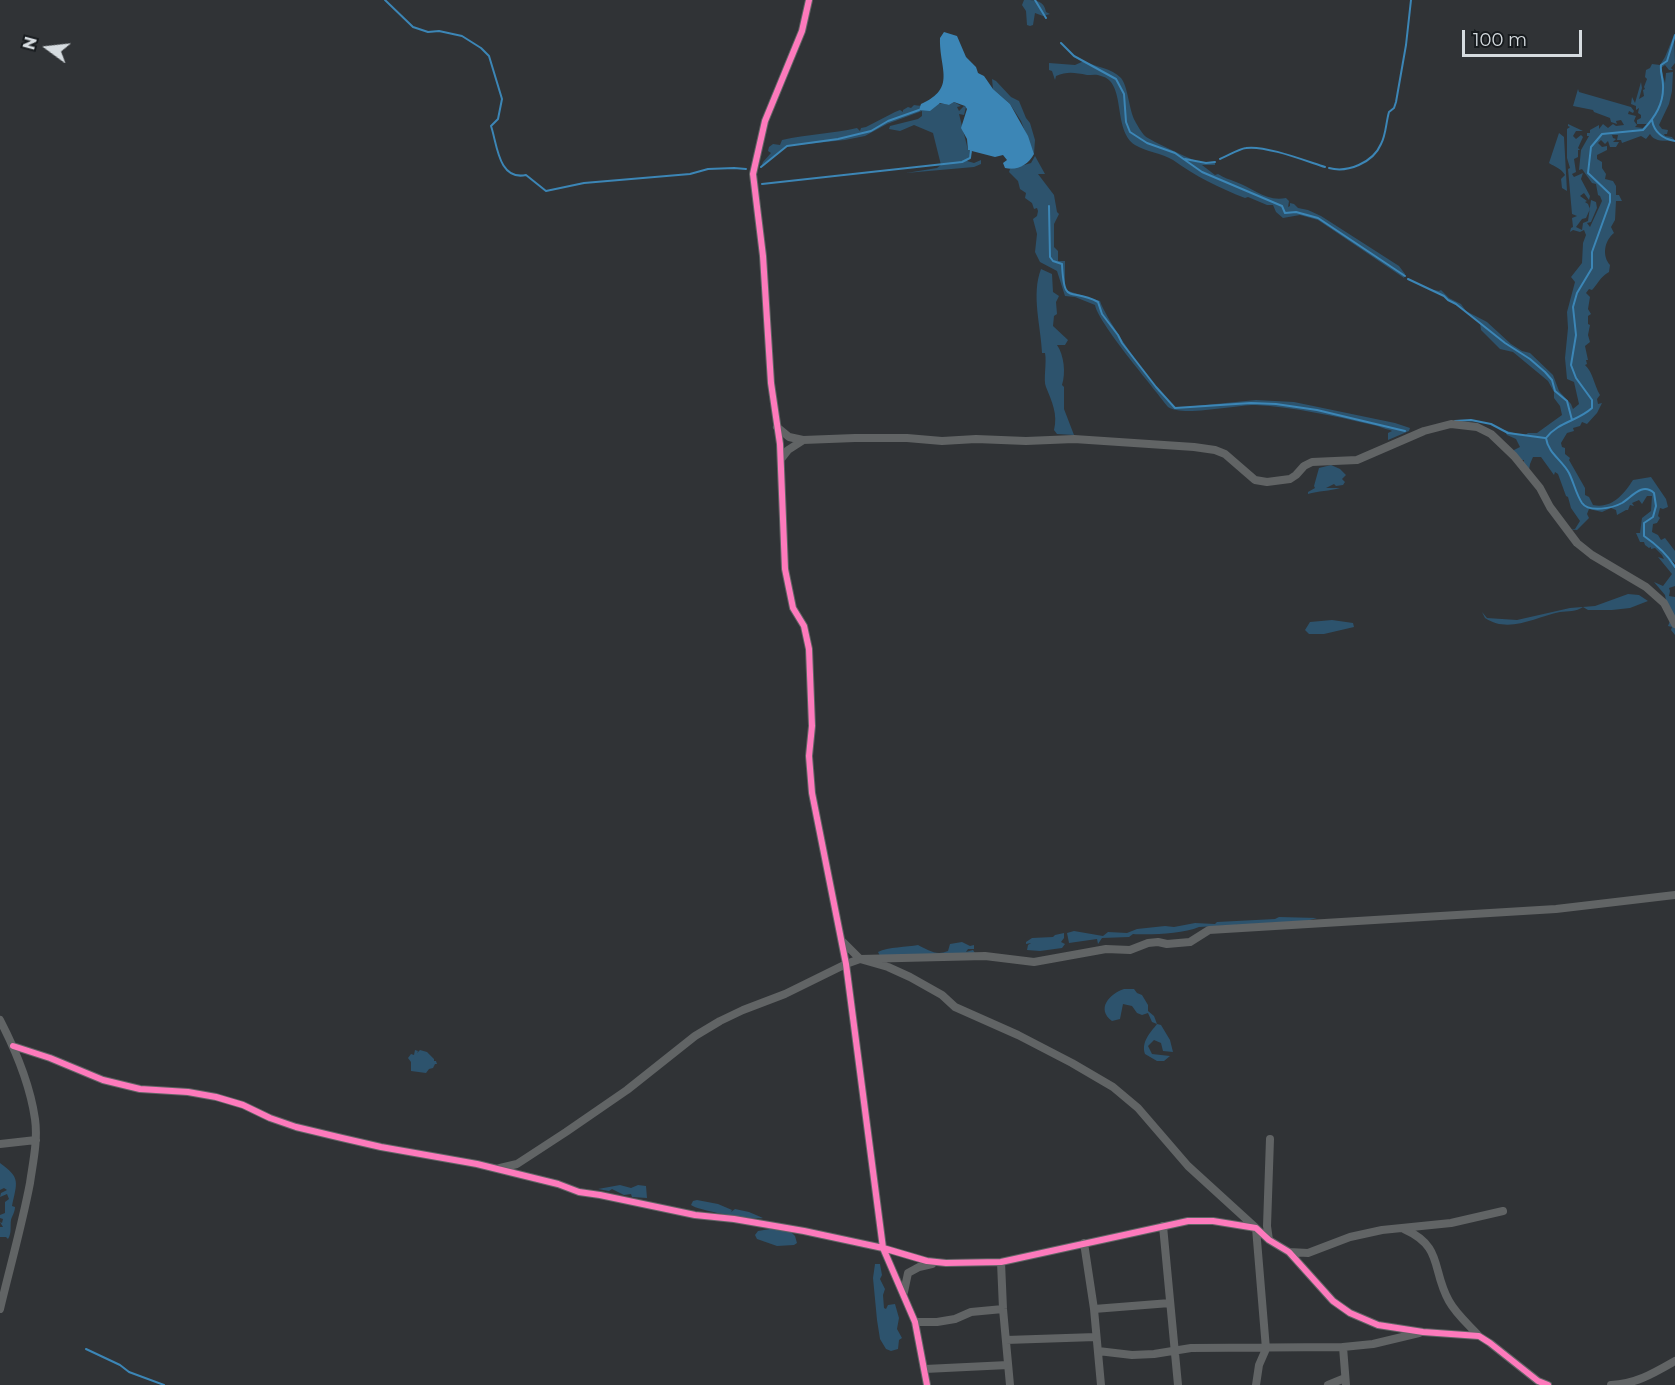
<!DOCTYPE html>
<style>
body{margin:0}
#map{position:relative;width:1675px;height:1385px;overflow:hidden;background:#303336;font-family:Montserrat,sans-serif}
canvas{display:block}
.north{position:absolute;left:18px;top:18px;width:60px;height:60px;-webkit-text-stroke:4px #171b1e;paint-order:stroke;rotate:285deg;font-size:16px;font-weight:700;line-height:24px;text-align:center;color:#d6dce0}
.north::after{content:'';display:block;margin:auto;width:21px;height:27px;background:#d6dce0;clip-path:polygon(50% 0,100% 100%,50% 72%,0 100%)}
.scale{position:absolute;left:1462px;top:30px;width:120px;height:27px;box-sizing:border-box;border:3px solid #d6dce0;border-top:0;padding-left:8px;font-size:18px;line-height:21px;white-space:nowrap;color:#d6dce0;-webkit-text-stroke:4px #171b1e;paint-order:stroke}
</style>
<div id="map">
<canvas width="1675" height="1385"></canvas>
<div class="north">N</div>
<div class="scale">100 m</div>
</div>
<script>
const ctx = document.querySelector('canvas').getContext('2d');
ctx.lineJoin = 'round';
function fill(path, color) {
  ctx.fillStyle = color;
  ctx.fill(path, 'evenodd');
}
function stroke(path, color, width, dash) {
  ctx.strokeStyle = color;
  ctx.lineWidth = width;
  ctx.lineCap = dash ? 'butt' : 'round';
  ctx.setLineDash(dash || []);
  ctx.stroke(path);
}
fill(new Path2D(`
 M1024,0C1035,0 1044,0 1046,12L1050,14L1043,16L1035,13L1033,25L1030,26L1027,25L1026,11L1022,5Z
 M1674,35L1675,63L1671,68L1673,70H1669L1665,65L1661,68L1665,83L1666,73L1673,72L1672,91L1669,104L1659,125L1662,129L1668,130L1667,134H1664L1665,136L1672,137L1675,141C1666,140 1655,143 1650,134L1646,139L1641,136L1622,143L1621,140H1617L1618,135H1612L1613,138L1616,139L1613,142H1619L1616,147H1610L1608,141L1605,144L1601,140L1598,143L1602,147L1607,146V150L1597,155V159L1602,162V168L1606,174L1605,179L1613,181L1616,186V195H1619L1622,201H1616L1615,220L1611,227L1614,233C1604,241 1602,256 1610,265L1609,272C1600,277 1597,285 1592,290L1589,289L1586,293L1590,297L1588,309L1591,314L1588,316V324L1590,325L1588,335L1590,342L1585,346L1588,360H1586L1587,364L1585,365C1593,372 1594,385 1600,395L1597,399L1598,404L1602,403L1597,413L1587,424L1582,422L1580,426L1573,428L1574,431L1567,433L1561,443L1562,447L1565,448V454L1570,458L1569,460L1585,488V495L1589,497L1593,505C1612,509 1624,494 1633,480L1651,477L1666,499L1668,507L1663,509L1660,508L1658,516L1660,518L1657,523L1653,524L1652,532L1658,535L1661,540L1665,538L1675,551V563L1671,560L1675,567V586L1669,588L1670,591L1669,596L1675,597V635L1671,630L1672,627L1668,626L1670,621L1665,595L1654,582L1663,586L1672,574L1658,557L1664,559L1662,555L1655,548L1651,549V547L1649,548L1645,545L1644,542H1640L1636,533H1640L1642,518L1651,511L1652,496H1647L1642,504L1639,500L1632,503L1634,506L1630,505L1628,510H1626L1617,515L1616,510L1611,508L1602,512L1589,509L1587,514L1589,518L1577,530L1569,529H1575L1580,521L1571,508L1568,497L1566,496L1558,474L1555,472L1554,475L1541,457H1533L1530,464L1529,470L1524,468V460H1520L1512,451L1520,447L1516,439L1507,435L1504,430L1524,436L1528,433H1537L1562,415L1560,406L1554,398V392L1548,381L1513,352L1500,349L1481,330L1480,323L1444,296L1430,289L1439,291L1441,290L1449,298L1461,304L1466,311L1487,322L1511,344L1522,351L1530,353L1553,375L1559,391L1571,404L1573,409L1579,404L1574,382L1567,379L1565,358L1568,328L1567,312L1575,282L1571,277L1582,263L1583,243L1586,235L1584,230L1580,232L1573,230L1570,232L1571,228L1573,227L1572,218L1577,216L1572,214L1568,169L1570,168L1567,158V129L1570,127L1568,126V124L1583,131H1576L1573,136L1576,139L1581,135L1583,137L1578,148L1580,150H1578V157L1574,159L1576,172L1572,174L1574,177L1583,173L1581,179L1590,196L1589,200L1584,193L1580,196L1587,201L1585,202L1588,204L1590,209L1586,218L1582,219L1576,227L1582,230L1583,223L1588,221L1591,200L1596,202L1597,208L1591,222L1587,223L1590,227L1602,201L1600,196L1598,195L1596,184L1592,183L1582,169L1579,170L1581,150L1589,136H1587V133H1590V130L1599,125V129L1603,124L1608,128L1613,124L1616,126L1624,125L1621,120L1616,121L1617,124L1611,122L1610,118L1594,112L1593,110L1573,106L1578,89L1579,92L1631,107L1634,111L1633,113L1629,111L1628,114L1636,116L1634,121L1637,125L1635,127L1643,128L1647,124H1637V120L1641,118V115L1638,113L1639,108L1636,110V106L1631,104L1632,97L1635,103L1641,82L1642,88L1639,99L1644,96L1643,90L1645,89L1644,87L1647,79L1645,77L1646,70L1650,68L1652,64L1660,65L1665,57Z
 M1084,61C1095,67 1112,68 1121,78C1128,86 1129,110 1135,121C1137,125 1142,133 1145,136C1149,140 1195,161 1201,163C1206,164 1211,163 1215,162V165H1202L1215,175L1218,174C1224,178 1229,179 1236,182C1253,188 1266,202 1286,198L1289,201L1288,207L1290,206V203L1294,204L1298,208L1308,210L1321,216L1399,266L1405,274L1404,278L1318,220L1300,215L1283,218L1276,212L1273,205H1267L1248,197L1245,198C1219,188 1195,176 1173,160C1162,153 1146,152 1135,145C1112,130 1127,82 1101,76C1097,74 1092,75 1087,75C1075,73 1068,71 1056,76L1055,80L1052,71L1049,70V63L1075,65Z
 M992,79L996,81L1011,97L1019,101L1026,118L1030,123L1035,140L1034,154L1021,121L1010,104L993,89Z
 M954,102L961,106L957,107L959,111L964,106L966,107L964,115L959,114L968,150L972,152L967,161L974,163L981,160V164L974,167L906,173L937,168L941,165L933,133L914,125L900,131L889,129L890,126L918,119L922,116V111L887,124L865,136L845,140L787,146L761,167L763,162L771,153L768,151L769,147L773,144L780,145L782,140C807,134 832,134 857,128L860,131L861,128L866,127L895,112L900,110L903,112V110L908,107L911,108L914,105C925,108 937,101 949,105Z
 M1559,133L1564,137L1567,191L1562,188L1561,179L1565,175C1561,168 1555,167 1549,163Z
 M1035,156L1045,174H1038L1054,195L1057,212L1059,214L1054,224V247L1058,251V261H1065V290L1100,301C1106,320 1159,396 1175,408L1256,400L1294,402L1395,423L1410,428L1409,431L1388,440V433L1392,431L1390,430C1384,429 1379,426 1373,425C1334,416 1294,407 1255,405C1234,405 1182,417 1168,407C1154,388 1098,323 1095,305L1075,297L1065,296L1057,271L1040,262L1035,252L1037,234L1033,219L1037,216L1038,211L1037,208L1034,209L1032,203L1025,198L1026,193L1020,189L1018,181L1009,172L1010,169L1031,163Z
 M1041,269L1052,274L1053,292L1059,296L1056,302L1057,314L1054,316L1053,326L1068,340L1065,345H1057C1064,355 1066,373 1062,385L1064,387V409L1074,435L1057,434L1054,430C1058,414 1052,402 1046,387C1043,380 1047,363 1045,353H1042C1041,326 1031,295 1041,269Z
 M1331,465L1340,469L1346,475L1342,479L1345,482L1343,485L1336,486L1334,484L1326,488H1340C1330,491 1318,491 1308,494V492L1315,488L1314,486L1319,468Z
 M1628,594L1639,595L1648,601L1630,608L1612,610H1588L1583,607C1576,612 1568,611 1560,612C1535,617 1509,634 1485,618L1482,612L1487,618L1517,620L1570,608L1595,606Z
 M1332,620L1353,623L1354,627L1324,634H1309L1305,630L1310,622Z
 M1279,917L1317,918L1306,921L1199,927C1182,934 1150,935 1133,934L1129,937L1102,938L1098,944L1097,939L1069,943L1067,933L1074,931L1103,936L1108,932L1127,933L1137,929L1165,926L1174,927L1195,923L1215,924L1217,922L1275,919Z
 M1064,933V938L1061,942L1065,944L1062,948L1040,951L1027,950L1028,945L1031,943L1026,944V942L1032,938L1053,937L1055,935Z
 M962,942L970,946L974,945V949H968L966,952L973,950L975,953L880,956L878,952C888,947 907,947 918,945C928,950 936,956 948,951L950,944Z
 M1124,989H1134L1137,993L1142,995L1148,1005V1011L1154,1016L1157,1024L1161,1025L1170,1040L1173,1052L1163,1051L1161,1043L1154,1040L1148,1046L1152,1054L1170,1056L1164,1061H1157L1145,1054C1141,1042 1150,1033 1157,1024L1152,1022L1148,1013L1142,1015L1137,1013L1132,1006L1123,1004L1120,1019L1112,1021C1096,1009 1109,994 1124,989Z
 M415,1050L418,1051L417,1053L420,1050L427,1052L434,1059V1061H436L437,1064H435L433,1068L429,1069L426,1073L411,1071V1062L408,1058L411,1054L414,1055Z
 M0,1163C21,1178 17,1182 12,1206L15,1207C15,1212 12,1216 11,1220C10,1226 12,1233 8,1239L6,1237H0V1227H3L0,1222L2,1223L3,1219L0,1218V1215L5,1213V1202L9,1199L7,1194L0,1197L1,1193L7,1190L4,1188L0,1190Z
 M620,1185L631,1188L638,1185L646,1186L647,1198L632,1197L631,1194L624,1195L612,1189L609,1191L598,1189Z
 M697,1200L718,1204L732,1210L731,1212L735,1209L749,1212L763,1218C752,1220 699,1211 691,1205L693,1201Z
 M770,1229L791,1232L795,1236L797,1243L794,1245L777,1246L757,1239L755,1235L758,1231Z
 M875,1264H880L882,1275L880,1279L885,1289L883,1295L884,1308L886,1309L888,1305L895,1304L899,1318L897,1329L902,1338L899,1340L898,1349L891,1351L886,1349L880,1339L877,1320L873,1278Z`), '#2d536d');
fill(new Path2D(`
 M944,32L957,36L966,57L976,67L978,73L984,76L993,89L1010,104L1028,136L1034,154C1028,165 1017,171 1005,168L1003,163L1007,160L1003,155L995,157L968,150L967,139L961,128L967,109L965,106L954,102L949,105L940,103L930,111L919,110L921,104C957,88 939,69 940,38Z`), '#3c86b6');
stroke(new Path2D(`
 M385,0L413,27L428,32L439,31L462,36L481,48L489,56L502,99L498,119L491,126C497,143 498,181 526,175L546,191L584,183L690,174L708,169L734,168L746,169
 M1035,0L1046,18
 M1675,35L1667,61L1661,65C1660,72 1663,78 1663,85C1664,104 1655,117 1643,130L1602,134L1591,147L1588,173L1610,194V202L1592,252V268L1577,293L1573,307L1576,335L1571,365L1576,378L1592,400V408C1578,421 1558,422 1546,438C1548,453 1562,460 1569,473C1574,483 1576,494 1582,503C1589,513 1613,508 1622,503C1632,497 1642,482 1654,493L1656,506L1653,517L1644,523V536C1657,545 1667,554 1675,567
 M1061,43L1074,56L1116,79L1124,94L1126,122L1130,132L1147,143L1175,153L1202,172L1282,206L1285,213L1296,212L1318,218L1405,276
 M1652,120C1654,132 1663,139 1675,141
 M1185,159L1206,163L1215,162
 M1220,159C1228,156 1238,149 1246,148C1265,145 1306,161 1325,167
 M761,167L787,146L838,139L871,131L888,121L919,110
 M1329,168C1347,173 1373,163 1381,144C1386,135 1386,122 1389,112L1394,108L1396,102L1406,45L1411,0
 M762,184L962,162L970,158L971,150
 M1049,206L1050,257L1053,261L1062,264C1064,307 1070,287 1098,302L1102,314L1118,335L1122,343L1156,387L1175,408L1251,403L1276,404L1317,410L1405,431
 M1408,279L1444,296L1448,300L1456,304L1505,343L1530,359L1545,372L1552,380L1555,391L1567,401L1572,420
 M1455,421L1471,420L1491,424L1508,433L1545,438
 M86,1349L120,1365L129,1372L164,1385`), '#3c86b6', 2);
stroke(new Path2D(`
 M809,0L802,31L765,121L753,174L763,256L771,383L780,444L785,569L793,608L804,626L809,649L812,726L809,756L812,793L846,964L883,1248L915,1322L927,1385
 M777,427L789,437L803,440L855,438H907L942,441L976,439L1026,441L1074,439L1194,447L1215,450L1225,454L1255,480L1267,482L1290,479L1296,475L1304,466L1312,462L1357,460L1424,431L1451,424L1477,427L1491,434L1514,456L1540,488L1550,507L1577,543L1592,555L1646,587L1664,603L1675,624
 M781,459L788,450L802,441
 M842,941L860,959L888,967L910,977L942,995L955,1007L1018,1035L1072,1063L1113,1087L1138,1108L1188,1166L1256,1228L1266,1349L1259,1365L1256,1385
 M0,1020C16,1051 30,1084 35,1119C38,1140 33,1162 30,1183C22,1225 10,1267 0,1309
 M13,1046L50,1058L103,1080L140,1089L188,1092L216,1097L243,1105L270,1118L296,1127L342,1138L381,1147L477,1164L558,1184L579,1192L600,1195L695,1215L734,1219L804,1231L883,1248L927,1261L946,1263L1001,1262L1188,1221H1213L1256,1228L1269,1240L1289,1252L1333,1301L1350,1313L1378,1325L1423,1332L1479,1336L1490,1343L1538,1381L1548,1385
 M0,1144L36,1140
 M500,1168L517,1164L566,1132L627,1090L695,1036L720,1021L743,1010L785,994L846,964L860,959L985,956L1034,962L1106,949L1130,950L1148,943L1158,942L1167,944L1190,942L1209,930L1556,909L1675,895
 M1163,1226L1178,1385
 M1404,1229C1444,1247 1431,1269 1449,1301C1456,1314 1469,1325 1479,1336
 M1269,1240L1267,1226L1270,1139
 M1084,1243L1094,1309L1101,1385
 M1289,1252L1308,1253L1350,1237L1382,1230L1451,1223L1503,1211
 M1001,1262L1003,1309L1010,1385
 M904,1292L908,1273L919,1267L932,1264
 M1094,1309L1170,1303
 M915,1322H937L955,1319L971,1312L1003,1309
 M1006,1340L1096,1337
 M1098,1351L1132,1355L1154,1354L1191,1348L1343,1347
 M925,1369L1008,1365
 M1328,1385L1345,1378
 M1346,1385L1343,1347L1373,1344L1419,1333
 M1611,1385C1636,1384 1654,1373 1675,1361`), '#616465', 8);
stroke(new Path2D(`
 M809,0L802,31L765,121L753,174L763,256L771,383L780,444L785,569L793,608L804,626L809,649L812,726L809,756L812,793L846,964L883,1248L915,1322L927,1385
 M13,1046L50,1058L103,1080L140,1089L188,1092L216,1097L243,1105L270,1118L296,1127L342,1138L381,1147L477,1164L558,1184L579,1192L600,1195L695,1215L734,1219L804,1231L883,1248L927,1261L946,1263L1001,1262L1188,1221H1213L1256,1228L1269,1240L1289,1252L1333,1301L1350,1313L1378,1325L1423,1332L1479,1336L1490,1343L1538,1381L1548,1385`), '#fd7abc', 6);
</script>
